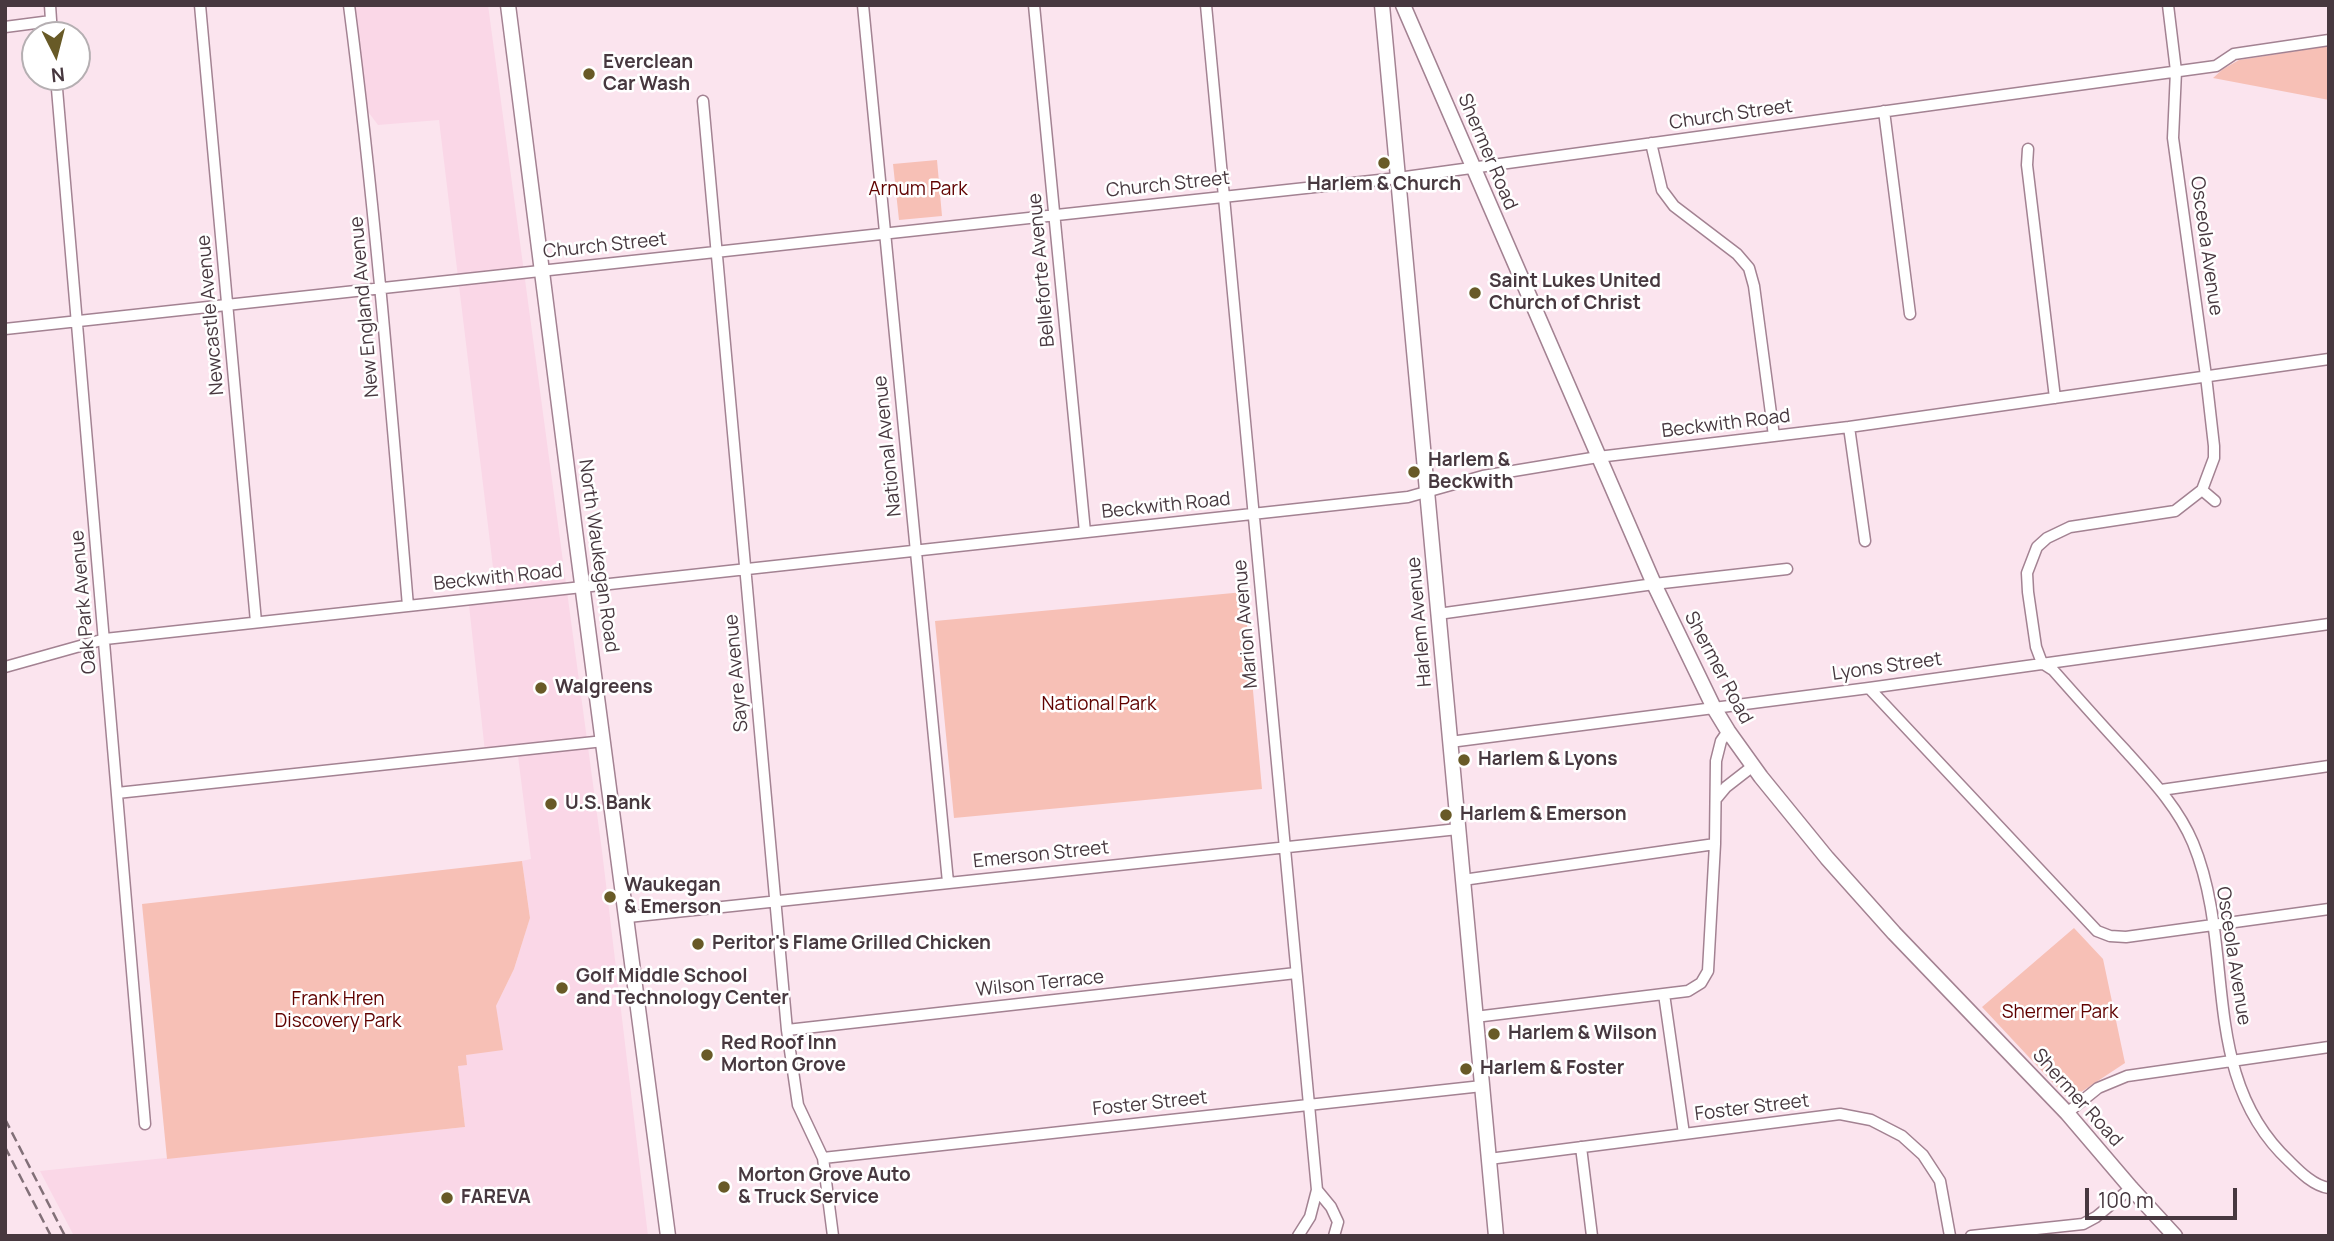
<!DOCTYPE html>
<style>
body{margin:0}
#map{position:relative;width:2334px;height:1241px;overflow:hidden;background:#fbe4ee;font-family:Manrope,sans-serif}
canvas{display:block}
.frame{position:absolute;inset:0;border:7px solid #47383f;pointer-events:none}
.north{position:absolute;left:21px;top:21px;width:70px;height:70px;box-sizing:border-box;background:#fff;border:2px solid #b5afb2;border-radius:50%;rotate:174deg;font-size:19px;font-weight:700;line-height:28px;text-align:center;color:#47383f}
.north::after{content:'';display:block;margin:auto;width:24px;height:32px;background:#685a27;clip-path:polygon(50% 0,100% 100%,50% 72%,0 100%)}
.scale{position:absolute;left:2085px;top:1188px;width:152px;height:32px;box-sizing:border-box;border:4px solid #47383f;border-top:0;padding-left:9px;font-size:21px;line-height:24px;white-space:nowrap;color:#47383f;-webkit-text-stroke:5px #fff;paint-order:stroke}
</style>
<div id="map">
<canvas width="2334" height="1241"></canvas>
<div class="frame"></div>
<div class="north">N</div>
<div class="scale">100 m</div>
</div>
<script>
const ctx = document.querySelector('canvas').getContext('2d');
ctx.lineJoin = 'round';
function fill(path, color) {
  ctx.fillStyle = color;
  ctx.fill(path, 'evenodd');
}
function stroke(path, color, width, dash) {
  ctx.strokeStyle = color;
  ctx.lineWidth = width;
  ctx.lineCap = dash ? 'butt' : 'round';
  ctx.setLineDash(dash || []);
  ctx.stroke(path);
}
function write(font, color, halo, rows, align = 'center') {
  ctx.font = font + ' Manrope,sans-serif';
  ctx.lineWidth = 5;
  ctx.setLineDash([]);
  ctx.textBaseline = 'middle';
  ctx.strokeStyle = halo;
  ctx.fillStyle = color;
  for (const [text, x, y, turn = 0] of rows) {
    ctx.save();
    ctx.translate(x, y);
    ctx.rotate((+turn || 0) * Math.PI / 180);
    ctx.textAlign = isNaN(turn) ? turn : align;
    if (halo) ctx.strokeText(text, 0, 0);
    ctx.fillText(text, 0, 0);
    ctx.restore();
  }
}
fill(new Path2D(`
 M353,5H488L602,851L648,1236H74L40,1171L465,1127L458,1066L496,1006L514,969L530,918L522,861L531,859L517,748L485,752L468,596L496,592L439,120L378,125L366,109Z`), '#fad7e7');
fill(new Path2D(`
 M2329,46V100L2213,78L2223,69L2239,60Z
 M937,160L942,216L899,220L893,164Z
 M1244,592L1262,789L954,818L935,621Z
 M522,861L530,918L514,969L496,1006L503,1050L466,1055L467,1065L458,1066L465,1127L167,1159L142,904Z
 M2074,928L2103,959L2125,1063L2069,1100L1982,1007Z`), '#f7c0b6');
const minor = new Path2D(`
 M50,5L52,35
 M200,5L256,622
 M349,5C375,205 391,405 408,606
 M863,5L948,882
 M1034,5L1085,532
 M1206,5L1317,1190L1310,1217L1298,1236
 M2168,5L2176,71L2173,138L2206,376L2214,446V458L2202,490L2175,511L2070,527L2047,538L2037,547L2027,573L2028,592L2036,647L2042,663L2053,670C2076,696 2100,723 2124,749C2150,778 2178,807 2193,843C2237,949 2197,1076 2290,1162C2300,1172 2314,1186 2329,1188
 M5,27L51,21
 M56,77L145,1124
 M703,101L787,1030L798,1105L823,1158L833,1236
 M1884,111L1910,314
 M1651,143L1662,190L1674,206L1737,254L1749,268L1754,286L1774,436
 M2028,149L2027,165L2055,398
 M5,329L1398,178L2216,66L2234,54L2329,40
 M1849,427L1865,541
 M2202,490L2215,501
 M1438,614L1654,584L1787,569
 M5,667L105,639L1408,497L1483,476L1598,457L1849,427L2329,359
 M1869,688L2097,931L2110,936L2126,937L2329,909
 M1450,742L1869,688L2329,624
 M2161,790L2329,766
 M117,793L604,741
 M1716,799L1726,787L1753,766
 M1463,880L1715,844
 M628,917L1458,829
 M1664,994L1684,1134
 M1475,1017L1688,991L1701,983L1708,971L1715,844L1716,761L1721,741L1728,731
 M787,1030L1296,973
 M2067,1113L2098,1088L2127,1076L2329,1047
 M1581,1147L1592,1236
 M823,1158L1482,1086
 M1489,1159L1840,1114L1871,1120L1902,1136L1923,1155L1940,1181L1950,1236
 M1317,1190L1331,1207L1338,1222L1334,1236
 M1971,1236L2083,1224L2096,1217L2131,1188`);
const major = new Path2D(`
 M508,5C558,416 615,825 668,1236
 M1382,5L1496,1236
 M1403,5L1654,584L1714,708L1728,731L1761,777L1827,858L1894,933L2067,1113L2131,1188L2175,1236`);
stroke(minor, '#a38292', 13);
stroke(major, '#a38292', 17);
stroke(minor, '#fff', 10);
stroke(major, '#fff', 14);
stroke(new Path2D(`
 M5,1119L65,1236
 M5,1147L51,1236`), '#827078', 2.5, [10, 5]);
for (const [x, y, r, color] of [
 [589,74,7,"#685a27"],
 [1384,163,7,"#685a27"],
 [1475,293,7,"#685a27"],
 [1414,472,7,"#685a27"],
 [541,688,7,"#685a27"],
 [1464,760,7,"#685a27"],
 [551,804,7,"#685a27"],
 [1446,815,7,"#685a27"],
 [610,897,7,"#685a27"],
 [698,944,7,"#685a27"],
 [562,988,7,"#685a27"],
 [1494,1034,7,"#685a27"],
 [707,1055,7,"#685a27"],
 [1466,1069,7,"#685a27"],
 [724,1187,7,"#685a27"],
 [447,1198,7,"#685a27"]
]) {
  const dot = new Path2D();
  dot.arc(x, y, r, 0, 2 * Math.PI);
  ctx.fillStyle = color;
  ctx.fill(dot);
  stroke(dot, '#fff', 2.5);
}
write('bold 19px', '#47383f', '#fff', [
 ["Everclean",603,63],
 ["Car Wash",603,85],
 ["Harlem & Church",1384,185,"center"],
 ["Saint Lukes United",1489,282],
 ["Church of Christ",1489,304],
 ["Harlem &",1428,461],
 ["Beckwith",1428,483],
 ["Walgreens",555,688],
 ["Harlem & Lyons",1478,760],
 ["U.S. Bank",565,804],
 ["Harlem & Emerson",1460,815],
 ["Waukegan",624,886],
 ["& Emerson",624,908],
 ["Peritor's Flame Grilled Chicken",712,944],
 ["Golf Middle School",576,977],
 ["and Technology Center",576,999],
 ["Harlem & Wilson",1508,1034],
 ["Red Roof Inn",721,1044],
 ["Morton Grove",721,1066],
 ["Harlem & Foster",1480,1069],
 ["Morton Grove Auto",738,1176],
 ["& Truck Service",738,1198],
 ["FAREVA",461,1198]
], 'left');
write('19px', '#47383f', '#fff', [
 ["Church Street",1731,115,-8],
 ["Shermer Road",1487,152,67],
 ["Church Street",1168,185,-6],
 ["Church Street",605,246,-6],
 ["Osceola Avenue",2206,246,82],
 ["Belleforte Avenue",1042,270,-95],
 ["New England Avenue",365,307,-95],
 ["Newcastle Avenue",211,315,-95],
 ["Beckwith Road",1726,424,-7],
 ["National Avenue",888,446,-96],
 ["Beckwith Road",1166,506,-6],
 ["North Waukegan Road",598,556,82],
 ["Beckwith Road",498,578,-6],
 ["Oak Park Avenue",84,602,-95],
 ["Harlem Avenue",1420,622,-95],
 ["Marion Avenue",1246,624,-95],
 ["Lyons Street",1887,667,-8],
 ["Shermer Road",1718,668,62],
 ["Sayre Avenue",737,673,-95],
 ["Emerson Street",1041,855,-6],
 ["Osceola Avenue",2233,956,81],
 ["Wilson Terrace",1040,984,-6],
 ["Shermer Road",2077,1098,48],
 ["Foster Street",1150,1104,-6],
 ["Foster Street",1752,1108,-7]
]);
write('19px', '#600200', '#fff', [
 ["Arnum Park",918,190],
 ["National Park",1099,705],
 ["Frank Hren",338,1000],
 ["Discovery Park",338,1022],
 ["Shermer Park",2060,1013]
]);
</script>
